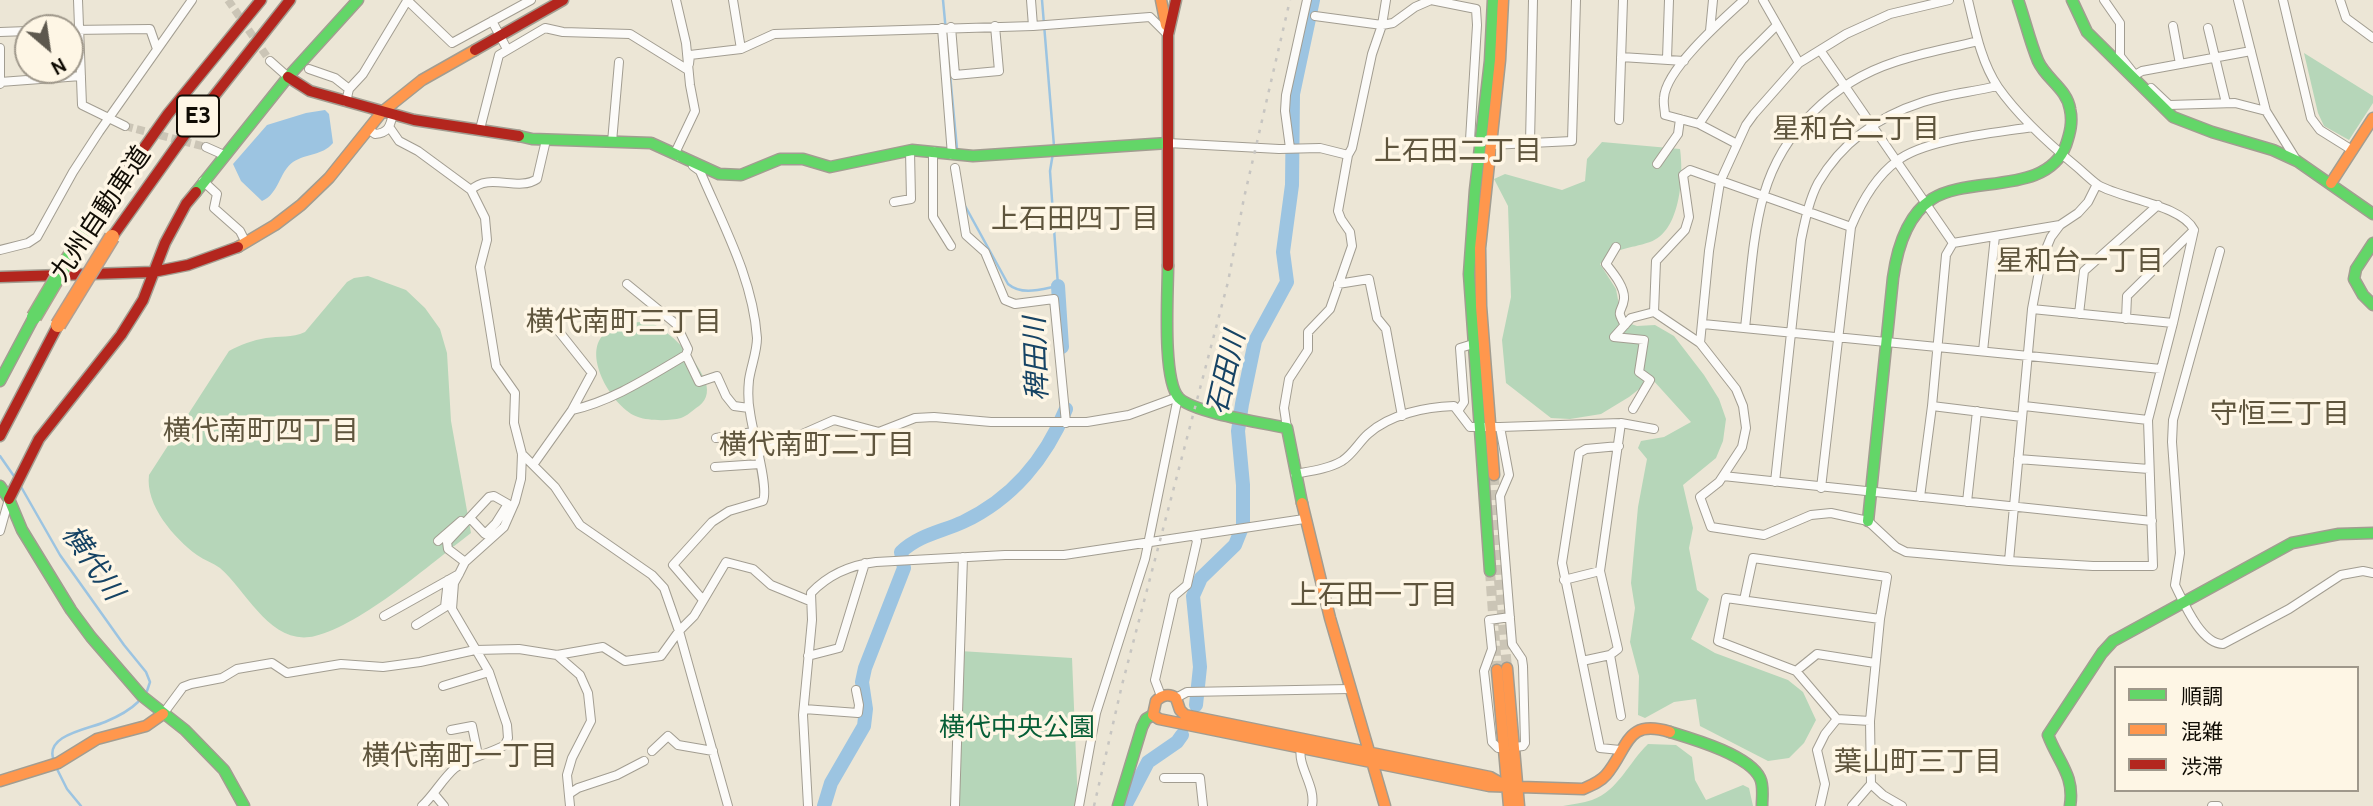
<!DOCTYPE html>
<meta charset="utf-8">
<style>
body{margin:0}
#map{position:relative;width:2373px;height:806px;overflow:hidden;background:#ece6d6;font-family:Cabin,"Noto Sans JP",sans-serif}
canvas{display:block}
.legend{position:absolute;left:2114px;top:666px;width:245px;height:126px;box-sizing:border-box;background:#fef6e5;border:2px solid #9f988b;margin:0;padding:9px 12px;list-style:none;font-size:21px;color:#100c04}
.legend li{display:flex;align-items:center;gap:14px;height:35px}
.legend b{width:35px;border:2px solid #9f988b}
.north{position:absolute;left:14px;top:14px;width:70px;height:70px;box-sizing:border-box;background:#fef6e5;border:2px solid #9f988b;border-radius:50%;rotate:151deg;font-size:19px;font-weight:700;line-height:28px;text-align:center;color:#100c04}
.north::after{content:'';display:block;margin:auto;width:24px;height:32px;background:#5d584e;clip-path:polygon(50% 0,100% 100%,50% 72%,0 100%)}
</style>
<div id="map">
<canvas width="2373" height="806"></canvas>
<ul class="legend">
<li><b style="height:9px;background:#63d668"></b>順調</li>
<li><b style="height:9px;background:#ff974d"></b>混雑</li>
<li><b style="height:9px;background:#b3261e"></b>渋滞</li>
</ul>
<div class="north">N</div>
</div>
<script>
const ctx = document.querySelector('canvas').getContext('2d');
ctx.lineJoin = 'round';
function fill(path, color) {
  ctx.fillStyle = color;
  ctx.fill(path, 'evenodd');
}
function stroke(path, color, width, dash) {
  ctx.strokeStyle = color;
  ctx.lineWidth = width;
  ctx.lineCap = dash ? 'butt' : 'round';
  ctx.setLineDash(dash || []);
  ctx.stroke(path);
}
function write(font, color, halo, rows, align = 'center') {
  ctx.font = font + ' Cabin,"Noto Sans JP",sans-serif';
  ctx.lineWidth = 7;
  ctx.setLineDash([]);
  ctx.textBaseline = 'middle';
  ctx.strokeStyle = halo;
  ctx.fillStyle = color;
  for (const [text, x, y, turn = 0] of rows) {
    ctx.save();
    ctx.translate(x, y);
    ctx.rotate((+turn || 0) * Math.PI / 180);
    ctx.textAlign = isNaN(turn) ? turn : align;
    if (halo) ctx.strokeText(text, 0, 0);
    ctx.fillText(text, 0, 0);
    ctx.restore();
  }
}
fill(new Path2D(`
 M2304,53L2373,96V103L2349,140L2324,126L2318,113Z
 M1602,142L1680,149C1684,177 1680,232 1650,242C1627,250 1620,245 1600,264L1616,289L1622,321L1637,326L1655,325L1674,336L1704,375L1719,399L1726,419L1723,441L1716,458L1683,485L1693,528L1689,548L1697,590L1709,599L1691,639L1715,653L1788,680L1803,692L1816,720L1804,743L1789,758L1768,761L1700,726L1696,699L1674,702L1645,718L1638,715L1639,676L1630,642L1635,608L1631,583L1638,507L1647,459L1638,448L1641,441L1664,437L1691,422L1652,379L1629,397L1601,414L1570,419L1551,418L1506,383L1502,340L1511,297L1508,206L1494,179L1505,174L1562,190L1585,181L1587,159Z
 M368,276L406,290L425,308L440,329L447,353L451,421L471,533C430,564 363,624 315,636C271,647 247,591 220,568C213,563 204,560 197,555C174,538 145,505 149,475L229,351C240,345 253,340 266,338C279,336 292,338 305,332L347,282L354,278Z
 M649,321C673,335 692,353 704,378C709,389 708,399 699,406C693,410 687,416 681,418C670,421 649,421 638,417C614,409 581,356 604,334C616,323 634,323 649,321Z
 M960,651L1072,658L1078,806H956Z
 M1648,744L1676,745L1692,757L1695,780L1706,800L1743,785L1749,788L1753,806H1563C1572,804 1583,803 1592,800C1618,791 1629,762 1648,744Z`), '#b6d6b9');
fill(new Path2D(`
 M325,110L329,114L333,143C322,156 307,153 293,162C279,172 279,194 262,201L241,181L233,164L267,125L306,113Z`), '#9cc4e1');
stroke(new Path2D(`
 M943,0L957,149
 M1042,0L1054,146
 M964,204L1008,284C1022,296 1042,289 1058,286L1050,171L1053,153
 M0,456L16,479
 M20,485L60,555L124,645L146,672L150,682L147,691
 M54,761C43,735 89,729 105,722C117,717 129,711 138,702
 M56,767L67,789L81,806`), '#9cc4e1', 2.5);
stroke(new Path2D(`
 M1058,286L1062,347
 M1196,705L1200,667L1193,596L1201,578L1235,545L1243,525V485L1238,431L1242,404L1255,341L1287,282L1283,252L1292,185L1293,94L1313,0
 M824,806L831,783L864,726L866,709L862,682L865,668L904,568L901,552C919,535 941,532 963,522C1012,499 1046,458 1066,409
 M1125,806L1148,762L1177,742L1182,735`), '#9cc4e1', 14);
stroke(new Path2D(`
 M228,0L270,61
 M125,126L206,147`), '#cbc5b6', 8, [8, 4]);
stroke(new Path2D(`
 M1494,475L1498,569L1507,668
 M1490,571L1497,670`), '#cbc5b6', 10, [10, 5]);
const street = new Path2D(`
 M78,0L82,105L125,126
 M407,0L452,43L531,0
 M676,0L686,43L690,85L695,111L675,153L679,157
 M733,0L741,49
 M1031,0L1033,26
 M1763,0L1799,63
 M2104,0L2120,23V56L2135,75L2142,71L2251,51
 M2238,0L2266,111L2297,161
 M2283,0L2311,118L2320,130L2352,150
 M2340,0L2346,18L2373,38
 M1315,16L1382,25L1393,23L1415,7L1431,0L1476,9L1477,25L1470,140L1480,142
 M492,21L507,49
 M2173,26L2180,64
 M951,27L955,75L999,71L995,26
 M942,28L952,155
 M2208,28L2226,103
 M70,30L150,29L157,49
 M1710,31L1713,0
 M0,32L28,31
 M0,48V84
 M1820,50L1953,243
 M1621,57L1684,61
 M1667,59L1669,0
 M270,61L288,77
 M689,64L690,55L741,49L774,34L1033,26L1150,17L1168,35
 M309,69L335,78L349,89
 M0,82L81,76
 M2151,88L2169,105L2235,103L2266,111
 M346,102L349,89L363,74L407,1
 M1619,120L1623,0
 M1699,124L1742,60L1777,25
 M390,128L399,141L418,151L471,190L485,218L487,240L480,267L496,366L515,393L514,423L522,454L521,479L515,502L504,527L465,562L459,574L454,583L452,609L489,672L507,725L508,738L505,745C489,754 470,757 455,768C443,778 434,795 422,806
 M368,129L375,134C388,133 390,127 393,114
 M480,129L499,55L545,28L563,32L630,34L688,70
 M612,142L619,62
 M1168,143L1279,149L1320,148L1348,155
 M1530,143L1533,0
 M1737,144L1699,124L1665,115C1665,110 1663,104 1664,98C1665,70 1723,19 1744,0
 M1491,145L1572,141L1576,0
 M206,147L224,155
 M1290,148L1285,111L1286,95L1307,0
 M933,151V217L951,246
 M1657,164L1678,134L1680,119
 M693,166L700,171C723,225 753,279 757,338C757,352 751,366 749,380C748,390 748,402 750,412C752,431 769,487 763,501L729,511L712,522L673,565L703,600
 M955,168L966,235L985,252L1005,300L1015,304L1054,299L1066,423
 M203,181L217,194L214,208L240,231L246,243
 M471,190C489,172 518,192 537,179L546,140
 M894,202L911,199L910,151
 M1851,227L1690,170L1683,175L1689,217L1685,230L1656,261L1654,312L1700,343L1736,389L1743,406L1746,428L1742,447L1719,482L1700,497L1711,527L1764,535L1811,515L1831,513L1868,521L1896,547L1906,552L2009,561L2093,566H2153L2148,420L2173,323L2194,230C2182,205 2122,199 2098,185C2091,180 2084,173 2077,167C2049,144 2019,117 1998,87C1981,62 1975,29 1968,0
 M1953,243L2060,225
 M1616,247L1606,264C1613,273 1625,287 1624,299C1622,314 1615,308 1625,325
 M0,250L28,243L37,237L73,172L99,132L192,0
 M2220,251L2173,420L2172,442L2180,553L2175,585C2184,603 2201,644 2223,644L2289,609L2341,575L2363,571L2373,573
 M627,284L676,324L688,349L686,355L699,382L717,376L726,396L734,406L749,408
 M1338,284L1369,279L1377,318L1386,329L1402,416
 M2032,309L2173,323
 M2079,314L2084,271L2158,205
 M2126,319L2127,296L2194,230
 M553,324L592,373L572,410
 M1703,324L2161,369
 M1745,328C1750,285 1752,236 1764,194C1782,132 1833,82 1895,62C1922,53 1951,48 1978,41
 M1700,343L1709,251L1720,182L1746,125L1754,114L1799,63L1846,34L1890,14L1949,0
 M1983,351L1995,236
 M1932,406L2022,417
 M2024,406L2148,420
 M1633,409L1650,380L1639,372L1644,340L1614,337L1631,318L1654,312
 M1458,411L1464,402L1460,348L1473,344
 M1500,427L1621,423
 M1287,428L1284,408L1289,379L1308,350V332L1330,309L1352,246L1350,232L1341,219L1338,211L1348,155L1352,148L1372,54L1382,25L1386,0
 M716,438L753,432
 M1619,446L1586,449L1579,453L1562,563L1600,748L1620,750
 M522,454L555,487L580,525L652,575L664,588L679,631L728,806
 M757,454L834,420L879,432L915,418L934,417L991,422H1087L1129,415L1178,397
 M2018,459L2149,469
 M533,465L572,410C613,401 650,376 686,355
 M715,467L760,464
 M1295,474C1311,471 1328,469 1342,461C1353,454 1359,442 1368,434C1390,414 1426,407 1454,406L1470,427H1500L1509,475L1500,496L1512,644L1522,659L1523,666L1525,743L1523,746L1515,747
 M1723,476L2152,521
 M1775,482L1801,240C1805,221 1809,200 1818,183C1842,142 1879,116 1923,102C1947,94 1973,92 1997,86
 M1821,488L1851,227C1861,203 1875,177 1897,161C1925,139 1996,133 2032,127
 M1920,497L1932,406L1946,255L1953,243
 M1967,502L1977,411
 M0,531L9,499
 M438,541L461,521
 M2009,561L2032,309L2041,261L2051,237L2060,225L2078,213L2088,202L2097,184
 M465,562L448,549L447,542L489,497L494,496L508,504L496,523L485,534L470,518
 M1600,571L1621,423L1654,429
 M1564,580L1600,571L1618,649L1610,655
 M1744,600L1753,558L1887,577L1880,619L1870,721L1871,784L1852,806
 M384,616L459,574
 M416,625L445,607L448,580
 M557,655L580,675L588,693L591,721L572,758L567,775L570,806
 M808,656L839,648L865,563
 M1582,661L1610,655L1621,716
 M1796,671L1817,654L1875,663
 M443,686L489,672
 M1161,696L1155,680L1174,596L1187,585L1197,541L1195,537
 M1176,698L1187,692L1350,689
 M804,709L858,713L859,705L856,690
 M163,714L183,687L191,684L222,678L237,669L272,663L287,673L341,664L383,667L420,662L475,650L519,649L557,655L603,647L625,661L661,656L679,631L694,616L726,562L753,569L771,585L810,601
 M1870,721L1837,719L1796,671L1718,641L1726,598L1880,619
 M451,730L472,726L478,755
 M1301,748C1297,766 1316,786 1312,806
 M1504,748H1498L1492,742L1484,671L1492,649L1489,620L1510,617
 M652,751L668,736L678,745L713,751
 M1164,778H1200L1203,806
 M1871,784L1883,795L1902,806
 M434,794L444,806
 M569,794L578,788L617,775L644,761
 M808,806L803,715L812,620L811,593C829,574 850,565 876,562L1005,555H1064L1304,519
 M955,806L963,557
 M1079,806L1096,713L1145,559L1178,397
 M1820,806L1825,784L1817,750L1825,734L1837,719
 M2212,806H2218`);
const fast = new Path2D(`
 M2072,0L2087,32L2173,117L2212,132L2273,150L2297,161L2373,214
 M519,136L532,139L651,143L719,174L741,175L780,159H803L830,167L912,150L973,156L1168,143
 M196,192L288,77L358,0
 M2373,243L2356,269L2354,279L2363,295L2373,305
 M1168,266C1168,292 1162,380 1179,398C1194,413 1264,423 1287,428L1302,503
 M0,381L34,317
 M0,486L9,499L22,530L71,610L91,637L142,696L185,730L224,770L244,806
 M1868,521L1893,278C1897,249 1906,216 1932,199C1969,175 2047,196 2066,145C2070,133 2073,122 2070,109C2067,89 2046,79 2038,61C2030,42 2025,20 2018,0
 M1490,571L1469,274L1475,190L1490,61L1493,0
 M1670,732C1693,739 1749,755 1760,778C1764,786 1762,797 1762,806
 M1118,806L1142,727L1146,719L1153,715
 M2070,806C2075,775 2058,762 2048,735L2102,653L2113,641L2292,543L2339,534L2373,533`);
const slow = new Path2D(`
 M1161,0L1166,25
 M2331,183L2373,118
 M238,247L275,225L301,205L329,178L382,112L422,80L475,50
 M1494,475L1481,306L1480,248L1500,60L1503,0
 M1302,503L1330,618L1385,806
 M1507,668L1519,806
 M1497,670L1509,806
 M1153,715L1159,719L1489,786L1583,789C1592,785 1600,782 1606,775C1629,748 1625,718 1670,732
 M1153,715L1156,701C1162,695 1169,693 1176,698L1180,710L1185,715L1490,777L1504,785
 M0,781L58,763L97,739L146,726L163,714`);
const jam = new Path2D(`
 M475,50L563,0
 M288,77L310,91L414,120L519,136
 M83,234L168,114L261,0
 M112,237L196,119L290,0
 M1168,266V35L1176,0
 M0,277L153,272L188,265L238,247
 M0,436L58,325
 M9,499L39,439L121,335L143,300L165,243L186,204L196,192`);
stroke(street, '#a29d91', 10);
stroke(fast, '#a29d91', 13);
stroke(slow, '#a29d91', 13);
stroke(jam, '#a29d91', 13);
stroke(street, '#fcfbf9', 8);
stroke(fast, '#63d668', 10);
stroke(slow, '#ff974d', 10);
stroke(jam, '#b3261e', 10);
stroke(new Path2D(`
 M1094,806L1122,685L1228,282L1244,198L1290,0`), '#c7c5c1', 2.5, [3.5, 7]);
const fastBridge = new Path2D(`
 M34,317L83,234`);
const slowBridge = new Path2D(`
 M58,325L112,237`);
stroke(fastBridge, '#af9f93', 17, []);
stroke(slowBridge, '#af9f93', 17, []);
stroke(fastBridge, '#63d668', 14);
stroke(slowBridge, '#ff974d', 14);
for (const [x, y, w] of [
 [198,116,42]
]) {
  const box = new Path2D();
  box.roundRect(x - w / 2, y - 20.5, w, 41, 5);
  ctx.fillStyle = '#fef6e5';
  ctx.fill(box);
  stroke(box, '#100c04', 2);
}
write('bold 24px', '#100c04', null, [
 ["E3",198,116]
]);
write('26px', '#100c04', '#fef6e5', [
 ["九州自動車道",101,214,-56]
]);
write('26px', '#075f37', '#fef6e5', [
 ["横代中央公園",1017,728]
]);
write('28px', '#5f553d', '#fef6e5', [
 ["星和台二丁目",1856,130],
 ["上石田二丁目",1458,152],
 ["上石田四丁目",1075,220],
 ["星和台一丁目",2080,262],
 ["横代南町三丁目",624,323],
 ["守恒三丁目",2280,415],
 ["横代南町四丁目",261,432],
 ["横代南町二丁目",817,446],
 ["上石田一丁目",1374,596],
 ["横代南町一丁目",460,757],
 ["葉山町三丁目",1918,763]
]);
write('italic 28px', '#164364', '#fef6e5', [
 ["稗田川",1037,359,-92],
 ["石田川",1227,373,-77],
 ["横代川",92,563,55]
]);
</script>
